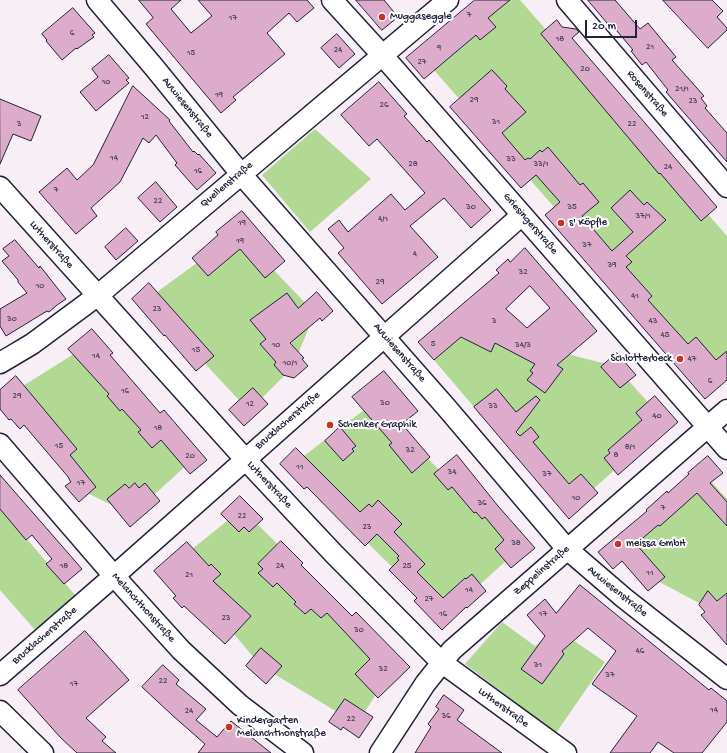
<!DOCTYPE html>
<meta charset="utf-8">
<style>
body{margin:0}
#map{position:relative;width:727px;height:753px;overflow:hidden;background:#f8eef5;font-family:"Gochi Hand",sans-serif}
canvas{display:block}
.scale{position:absolute;left:585px;top:20px;width:52px;height:18px;box-sizing:border-box;border:2px solid #22223b;border-top:0;padding-left:5px;font-size:12px;line-height:14px;white-space:nowrap;color:#22223b;-webkit-text-stroke:3px #fff;paint-order:stroke}
</style>
<div id="map">
<canvas width="727" height="753"></canvas>
<div class="scale">20 m</div>
</div>
<script>
const ctx = document.querySelector('canvas').getContext('2d');
ctx.lineJoin = 'round';
function fill(path, color) {
  ctx.fillStyle = color;
  ctx.fill(path, 'evenodd');
}
function stroke(path, color, width, dash) {
  ctx.strokeStyle = color;
  ctx.lineWidth = width;
  ctx.lineCap = dash ? 'butt' : 'round';
  ctx.setLineDash(dash || []);
  ctx.stroke(path);
}
function write(font, color, halo, rows, align = 'center') {
  ctx.font = font + ' "Gochi Hand",sans-serif';
  ctx.lineWidth = 4;
  ctx.setLineDash([]);
  ctx.textBaseline = 'middle';
  ctx.strokeStyle = halo;
  ctx.fillStyle = color;
  for (const [text, x, y, turn = 0] of rows) {
    ctx.save();
    ctx.translate(x, y);
    ctx.rotate((+turn || 0) * Math.PI / 180);
    ctx.textAlign = isNaN(turn) ? turn : align;
    if (halo) ctx.strokeText(text, 0, 0);
    ctx.fillText(text, 0, 0);
    ctx.restore();
  }
}
fill(new Path2D(`
 M495,0H520L727,236V358L704,378L426,61Z
 M315,129L371,179L310,232L262,175Z
 M238,233L315,313L292,368L249,411L146,300Z
 M449,331L519,342L615,366L667,423L571,509L518,448V426L497,401L474,407L434,360Z
 M88,345L190,462L132,515L79,489L7,396Z
 M373,403L518,550L443,618L291,466Z
 M707,477L727,499V606L716,612L650,577L618,550Z
 M0,508L82,603L42,638L0,590Z
 M242,509L397,662L357,724L261,666L222,620L166,570Z
 M502,622L535,646L557,629L605,662L556,733L465,664Z`), '#b2d994');
const building = new Path2D(`
 M139,0H181L171,9L191,33L212,16L198,0H307L314,8L297,22L289,13L267,33L285,54L233,97L236,100L221,113L146,24L153,18Z
 M356,0H384L398,17L382,30Z
 M475,0H510L488,18L496,27L480,40L476,35L424,79L406,58Z
 M588,0H615L640,29L648,23L676,57L672,60L704,96L701,98L707,106L705,108L727,133V162L666,92L668,90L646,62L642,65L631,51L633,50L612,25L610,26Z
 M663,0H712L723,11L717,17L727,28V30L708,48Z
 M73,8L95,33L92,35L94,37L77,49L76,48L62,60L46,41L47,40L42,34Z
 M557,20L562,27L576,29L579,32L572,38L717,207L701,221L660,173L659,174L541,34Z
 M337,34L355,54L339,68L321,48Z
 M109,55L129,78L126,80L129,83L96,111L80,92L98,77L92,69Z
 M492,70L507,86L505,89L526,112L502,133L525,160L528,158L530,159L540,150L542,152L548,147L580,185L583,183L599,202L582,216L612,251L633,232L611,208L630,190L644,205L647,202L666,220L626,256L632,262L626,267L652,296L648,300L688,344L696,337L716,360L727,351V380L705,399L545,215L560,202L536,175L521,188L450,107Z
 M379,82L407,114L404,116L427,142L429,140L491,210L471,228L444,198L410,226L438,257L382,304L338,253L344,248L328,229L339,220L348,232L391,194L405,210L425,193L377,139L369,146L341,115Z
 M133,86L170,120L169,121L193,152L194,151L198,155L199,154L216,173L197,190L175,165L177,163L156,135L149,143L143,138L120,182L91,208L97,216L76,234L39,192L67,168L77,180L93,165Z
 M0,99L41,116L31,141L13,134L0,164Z
 M156,182L177,207L160,222L138,198Z
 M242,211L285,261L265,278L240,249L208,276L192,258L218,235L216,232Z
 M126,228L138,241L116,260L105,247Z
 M15,240L39,268L40,266L66,299L57,305L49,312L47,311L6,336L0,326V309L27,293L18,282V280L2,261L9,256L3,249Z
 M525,248L597,331L557,365L563,369L545,393L527,380L533,373L530,371L535,364L495,343L491,352L461,337L434,360L418,342L499,273L496,270L508,259L510,262ZM530,286L550,308L527,328L506,309Z
 M149,283L214,356L196,371L165,335L164,336L132,299Z
 M317,292L333,311L322,321L320,318L290,343L304,358L302,359L308,366L294,378L283,375L274,365L276,362L260,344L266,339L250,320L287,293L298,308Z
 M92,329L113,353L110,355L160,413L164,410L207,460L190,474L161,440L152,448L138,432L141,430L122,409L120,411L107,396L109,394L68,349Z
 M617,353L636,375L620,388L601,367Z
 M384,371L418,411L402,424L430,457L412,473L389,445L392,443L352,397Z
 M16,376L77,449L70,455L96,487L79,502L65,486L71,482L69,479V478L24,425L20,429L11,419L9,420L0,409V390Z
 M253,388L268,404L244,426L229,410Z
 M497,389L516,412L536,396L540,400L516,432L520,436L531,427L539,437L533,442L569,484L581,474L598,493L569,519L474,407Z
 M655,396L678,422L618,475L604,458L610,453L608,450L642,420L636,413Z
 M340,427L356,446L352,449L354,451L343,461L325,441Z
 M296,448L360,512L369,504L372,507L378,500L402,524L394,532L425,564L417,572L443,598L465,578L466,579L472,574L486,591L467,608L466,607L442,630L414,601L417,598L389,570L399,560L397,558L399,556L377,534L365,546L307,487L304,489L280,464Z
 M457,455L498,506L535,548L511,568L495,549L504,540L485,517L482,519L476,512L474,513L452,487L448,490L434,474Z
 M708,456L723,473L710,483L727,502V526L697,493L660,526L658,525L636,544L665,577L648,591L622,561L613,569L598,552L647,511L646,510L667,491L668,493L689,474L688,473Z
 M0,475L82,569L64,584L46,564L52,559L32,535L26,540L0,509Z
 M135,483L139,488L145,483L160,501L130,527L107,499L125,484L129,488Z
 M240,496L263,519L249,532L244,527L239,532L221,514Z
 M281,541L303,563L301,565L352,616L356,612L410,667L378,698L355,674L370,659L327,613L321,618L311,609L305,614L294,604L296,602L277,583L273,587L258,573L263,569L258,564Z
 M187,542L209,566L211,564L221,574L213,581L251,616L225,644L184,606L182,608L173,598L176,596L154,571Z
 M580,585L709,690L711,688L727,701V722L702,753H674L658,742L650,753H610L637,716L592,684L616,651L588,628L562,651L564,654L542,684L521,669L545,636L527,615L545,599L556,613Z
 M708,591L717,601L727,593V645L701,615L705,612L699,605Z
 M85,631L129,680L86,718L106,737L102,741L116,753H77L60,737L18,690Z
 M261,648L282,666L266,684L246,666Z
 M163,665L179,680L176,684L206,709L196,720L217,737L231,721L271,753H198L205,744L172,715L142,687Z
 M444,695L464,710L457,720L502,753H415L431,727L428,724L439,709L436,707Z
 M345,699L373,717L359,738L343,727L341,730L329,722Z`);
fill(building, '#ddaccb');
stroke(building, '#22223b', 1);
const street = new Path2D(`
 M97,0L153,66L241,174L446,407L567,549L624,598L727,679
 M332,0L383,56L727,449
 M567,0L727,187
 M0,187L245,459L334,554L441,662L566,753
 M0,363L32,344L97,296L448,0
 M0,444L114,576L181,650L240,705L303,753
 M0,675L114,576L522,215
 M0,711L43,753
 M380,753L425,684L452,650L727,410`);
stroke(street, '#22223b', 23);
stroke(street, '#fff', 20);
for (const [x, y, r, color] of [
 [382,17,4,"#c8321e"],
 [561,223,4,"#c8321e"],
 [680,359,4,"#c8321e"],
 [330,425,4,"#c8321e"],
 [618,544,4,"#c8321e"],
 [229,727,4,"#c8321e"]
]) {
  const dot = new Path2D();
  dot.arc(x, y, r, 0, 2 * Math.PI);
  ctx.fillStyle = color;
  ctx.fill(dot);
  stroke(dot, '#fff', 1.5);
}
write('9px', '#51445f', null, [
 ["7",469,16],
 ["17",233,19],
 ["6",72,34],
 ["18",560,40],
 ["21",650,48],
 ["9",439,49],
 ["24",338,51],
 ["15",191,54],
 ["27",422,63],
 ["20",585,70],
 ["10",106,83],
 ["21/1",682,90],
 ["19",219,96],
 ["29",474,101],
 ["23",693,102],
 ["26",384,106],
 ["12",145,118],
 ["31",496,123],
 ["3",19,125],
 ["22",632,125],
 ["14",114,159],
 ["33",511,160],
 ["28",413,165],
 ["33/1",541,165],
 ["24",668,168],
 ["16",198,172],
 ["7",56,191],
 ["22",158,202],
 ["30",471,208],
 ["35",572,208],
 ["37/1",643,217],
 ["4/1",383,220],
 ["19",242,224],
 ["19",240,242],
 ["37",587,246],
 ["4",415,255],
 ["39",612,266],
 ["32",523,273],
 ["29",380,283],
 ["10",40,287],
 ["41",635,297],
 ["23",157,310],
 ["30",12,320],
 ["3",494,322],
 ["43",653,322],
 ["45",665,336],
 ["5",433,345],
 ["10",276,346],
 ["34/3",523,346],
 ["15",196,351],
 ["14",96,357],
 ["47",692,360],
 ["10/1",290,364],
 ["6",710,382],
 ["16",125,392],
 ["29",17,397],
 ["30",385,404],
 ["12",250,405],
 ["33",493,407],
 ["40",657,417],
 ["18",158,429],
 ["15",59,447],
 ["8/1",630,448],
 ["32",410,451],
 ["8",616,456],
 ["20",190,457],
 ["11",300,468],
 ["34",452,473],
 ["37",547,475],
 ["17",81,484],
 ["10",576,499],
 ["36",482,504],
 ["7",663,509],
 ["22",242,517],
 ["23",367,528],
 ["38",516,544],
 ["18",64,567],
 ["24",280,567],
 ["25",407,567],
 ["11",650,574],
 ["21",189,576],
 ["14",469,591],
 ["27",429,600],
 ["16",443,615],
 ["17",543,615],
 ["23",226,619],
 ["30",359,631],
 ["46",640,652],
 ["31",538,666],
 ["32",383,670],
 ["37",610,676],
 ["22",163,682],
 ["17",74,685],
 ["14",714,711],
 ["24",189,712],
 ["36",446,717],
 ["22",351,720]
]);
write('11px', '#22223b', '#fff', [
 ["Muggaseggle",390,17],
 ["s' Köpfle",569,223],
 ["Schlotterbeck",672,359,"right"],
 ["Schenker Graphik",338,425],
 ["meissa GmbH",626,544],
 ["Kindergarten",237,721],
 ["Melanchthonstraße",237,734]
], 'left');
write('11px', '#22223b', '#fff', [
 ["Rosenstraße",647,94,49],
 ["Auwiesenstraße",187,108,51],
 ["Quellenstraße",227,185,-40],
 ["Griesingerstraße",530,224,49],
 ["Lutherstraße",51,245,48],
 ["Auwiesenstraße",399,353,49],
 ["Brucklacherstraße",288,421,-41],
 ["Lutherstraße",269,485,47],
 ["Zeppelinstraße",542,571,-41],
 ["Auwiesenstraße",617,592,39],
 ["Melanchthonstraße",143,608,48],
 ["Brucklacherstraße",45,636,-41],
 ["Lutherstraße",503,708,36]
]);
</script>
